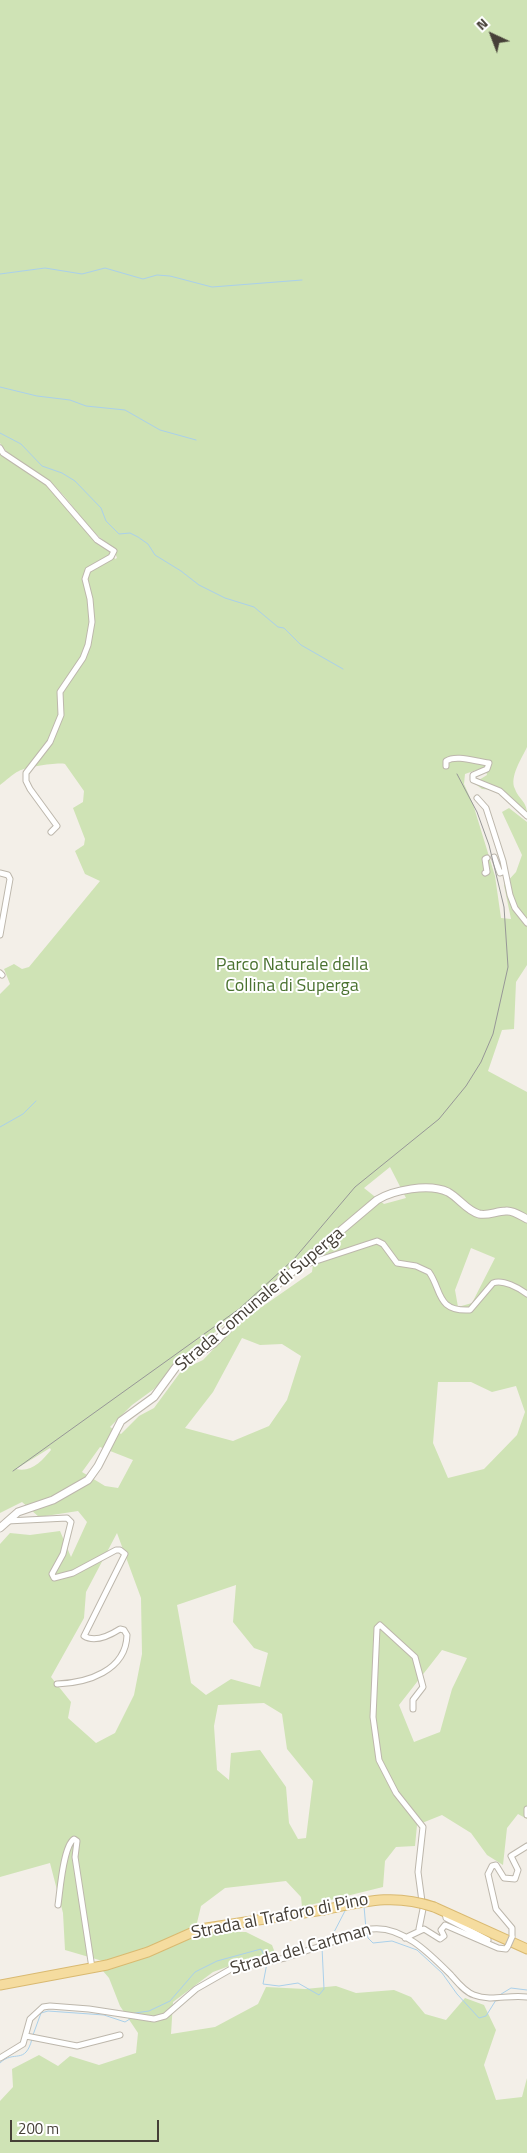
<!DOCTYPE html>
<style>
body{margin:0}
#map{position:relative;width:527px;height:2153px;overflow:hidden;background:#f3efe8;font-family:"Titillium Web",sans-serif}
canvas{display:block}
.north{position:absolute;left:467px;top:10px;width:50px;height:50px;-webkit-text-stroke:4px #fff;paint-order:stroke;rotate:317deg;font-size:14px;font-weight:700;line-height:20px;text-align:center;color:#464038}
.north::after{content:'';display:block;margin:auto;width:18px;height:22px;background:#464038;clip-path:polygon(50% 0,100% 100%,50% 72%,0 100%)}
.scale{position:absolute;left:10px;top:2120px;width:149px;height:22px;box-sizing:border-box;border:2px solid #464038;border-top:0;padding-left:6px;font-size:15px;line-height:18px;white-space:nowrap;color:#464038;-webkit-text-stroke:4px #fff;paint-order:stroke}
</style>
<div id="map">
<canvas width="527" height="2153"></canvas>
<div class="north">N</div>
<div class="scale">200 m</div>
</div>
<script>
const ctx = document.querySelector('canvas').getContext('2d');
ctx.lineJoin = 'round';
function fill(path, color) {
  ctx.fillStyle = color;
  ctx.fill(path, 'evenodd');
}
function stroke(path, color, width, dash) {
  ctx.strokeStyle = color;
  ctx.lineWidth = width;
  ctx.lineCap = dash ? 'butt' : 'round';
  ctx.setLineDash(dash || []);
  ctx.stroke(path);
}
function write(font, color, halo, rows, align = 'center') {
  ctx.font = font + ' "Titillium Web",sans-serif';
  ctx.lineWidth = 4;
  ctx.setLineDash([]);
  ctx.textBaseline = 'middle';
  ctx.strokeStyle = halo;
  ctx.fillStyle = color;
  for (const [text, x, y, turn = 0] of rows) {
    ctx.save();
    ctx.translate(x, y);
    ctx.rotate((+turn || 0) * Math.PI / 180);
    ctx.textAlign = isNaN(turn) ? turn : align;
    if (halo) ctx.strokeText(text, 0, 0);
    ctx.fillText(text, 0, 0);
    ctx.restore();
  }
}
fill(new Path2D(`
 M0,0H527V747C522,758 509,777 515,789C519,800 527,801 527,814L494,790L482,789L474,783L487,775L485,767L465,774L464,784L473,804L495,876L501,918L511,919L504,885L516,872L522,855L502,812L509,808L527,822V965L516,982L514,1029L502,1030L488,1071L527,1092V1819L518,1814L507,1828L503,1865L487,1855L471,1833L442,1815L417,1825L415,1846L396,1847L385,1861L383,1887L302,1907L301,1897L286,1881L225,1888L201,1906L196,1927L165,1941L106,1962L65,1950L63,1913L50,1863L0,1877V1544L10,1533L30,1535L60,1531L71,1557L87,1522L78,1511L39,1517L22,1502L0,1513V994L10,984L4,969L14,964L22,969L29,967L100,881L85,874L75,851L84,845L85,839L73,808L83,802L84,791L65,764C58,762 26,767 19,771C12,774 6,781 0,785V452L46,485L110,550L115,559L117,558L113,547C86,531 73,501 49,481C33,468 11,461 0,443ZM390,1167L406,1198L384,1204L364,1188ZM471,1248L495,1258L472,1303L458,1307L455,1290ZM315,1249L312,1272L256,1311L228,1334L203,1360L182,1370L154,1408L139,1416L121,1434L110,1427L132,1405L154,1389L174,1366ZM242,1338L260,1345L282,1344L301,1356L287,1400L269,1426L233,1441L185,1428L213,1392ZM438,1382H471L492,1392L516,1386L525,1412L517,1435L484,1469L448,1478L433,1443ZM100,1447L133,1460L118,1488L105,1486L82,1472ZM50,1448L51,1450C42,1461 31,1473 16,1469ZM117,1533L141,1598L142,1654L134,1695L115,1733L96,1743L68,1718L71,1702L51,1677L84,1618L86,1592ZM236,1585L233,1622L254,1648L268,1653L260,1687L231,1679L206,1695L191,1683L177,1605ZM442,1650L467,1658L452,1689L440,1732L414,1742L399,1705ZM264,1703L282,1714L287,1749L313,1781L306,1838L298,1839L289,1823L286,1787L260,1750L231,1753L229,1780L217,1770L214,1726L218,1705Z
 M206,1932H246L272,1945L275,1953L254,1957L213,1972L173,2002L171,2034L215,2027L258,2004L266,1987L305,1989L336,1986L356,1993L394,1990L411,1997L425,2014L446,2020L465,1998L484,2005L496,2030L484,2065L496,2100L522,2097L527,2078V2153H0V2101L13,2087L12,2069L39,2055L58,2066L70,2056L99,2065L136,2053L138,2033L120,2006L109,1978L103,1971L145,1958Z`), '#cfe3b5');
stroke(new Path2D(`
 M0,274L45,268L82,274L105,268L143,279L157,275L170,276L212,287L302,280
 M0,387L37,396L70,400L86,406L125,410L160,430L196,440
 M0,433L21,444L42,466L62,473L75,481L101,508L106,521L119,534L130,533L138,537L148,544L155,555L181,571L199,585L225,598L254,607L278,627L284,628L301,645L343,669
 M0,1127L23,1114L36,1101
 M364,1906L366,1929
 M367,1933L368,1938L373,1943L392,1941L417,1950L442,1973L457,1994L479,2018L486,2016L496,2000
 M322,1943L331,1938L346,1909
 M267,1963L263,1984L279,1986L298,1983L319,1995L324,1989L322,1947
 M498,1996L511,1988L527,1990
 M135,2013L149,2011L170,2001L195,1972L217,1961L261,1949L266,1959
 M33,2035L41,2013L48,2011L104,2015L125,2022L133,2017
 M0,2063C14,2049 25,2066 32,2039`), '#aad0ea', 1);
const minor = new Path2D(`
 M0,448L3,453L48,483L97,540L114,551L111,557L88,570L85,579L90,599L92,622L88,645L83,658L60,692L61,715L50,742L26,773V781L30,789L57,826L51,832
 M446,766V761C457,754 476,762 489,763L487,769L473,775V780L500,791L527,816
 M477,798L486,808L503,861L510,895L515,908L527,923
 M494,857L500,873L505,871
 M0,873L8,875L10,879L0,935
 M485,873L487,872L485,859L487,858
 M0,973L2,975
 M301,1266L377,1241L383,1244L397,1263L416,1266L429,1272C442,1290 436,1312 470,1310L493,1283C503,1279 519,1288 527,1294
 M7,1521L67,1518L71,1522L63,1554L52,1574L54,1578L73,1573L116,1550H120L125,1554L84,1636C95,1643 109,1636 120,1629L124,1630L127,1635C126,1671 87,1683 57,1684
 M413,1709V1700L423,1687L415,1657L380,1625L377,1628L373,1717L379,1760L396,1793L423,1827L418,1872L423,1909L419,1929
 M527,1809V1815
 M58,1905C60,1892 63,1846 74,1839L77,1841L75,1857L92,1968
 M445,1912L446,1918L488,1940
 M512,1937V1928L496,1909L488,1874L492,1866L496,1865L504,1878L515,1879L518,1870L511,1856L527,1846
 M405,1938L424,1929L440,1939L444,1936L441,1930L445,1925L498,1948L506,1949L508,1946
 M26,2036L77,2046L120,2035
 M0,2058L23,2044L30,2019L43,2007L50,2006L89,2009L154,2019L165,2016L196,1989L231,1969L285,1958L371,1929C402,1925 430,1954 451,1975C457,1982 465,1992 474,1995C492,2002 509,1994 527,1997`);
const tertiary = new Path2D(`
 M0,1528L18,1512L53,1500L88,1480L98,1466L121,1421L154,1397L176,1367L213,1344L248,1309L377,1200C393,1190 429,1183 448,1192C459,1198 467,1211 479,1214C489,1216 496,1211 506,1211C513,1210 521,1216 527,1219`);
const primary = new Path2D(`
 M434,1907L527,1949
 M0,1985L107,1965L148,1952L200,1929L323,1910`);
stroke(minor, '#bdb7ac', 7);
stroke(tertiary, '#bdb7ac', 9);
stroke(primary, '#d9b970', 11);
stroke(minor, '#fff', 5);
stroke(tertiary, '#fff', 7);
stroke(primary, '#f5dc9f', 9);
stroke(new Path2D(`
 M13,1471L239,1309L294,1259L355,1187L439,1119L466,1086L481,1062L493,1034L508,967L504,907L489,845L477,812L457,774`), '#979797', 1);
const minorBridge = new Path2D(`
 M508,1946L512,1937`);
const primaryBridge = new Path2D(`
 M323,1910C363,1902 393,1893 434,1907`);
stroke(minorBridge, '#bdb7ac', 7, []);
stroke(primaryBridge, '#d9b970', 11, []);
stroke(minorBridge, '#fff', 5);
stroke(primaryBridge, '#f5dc9f', 9);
write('18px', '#4a7230', '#fff', [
 ["Parco Naturale della",292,966],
 ["Collina di Superga",292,987]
]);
write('18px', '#464038', '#fff', [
 ["Strada Comunale di Superga",260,1300,-40],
 ["Strada al Traforo di Pino",280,1917,-11],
 ["Strada del Cartman",301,1950,-16]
]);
</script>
